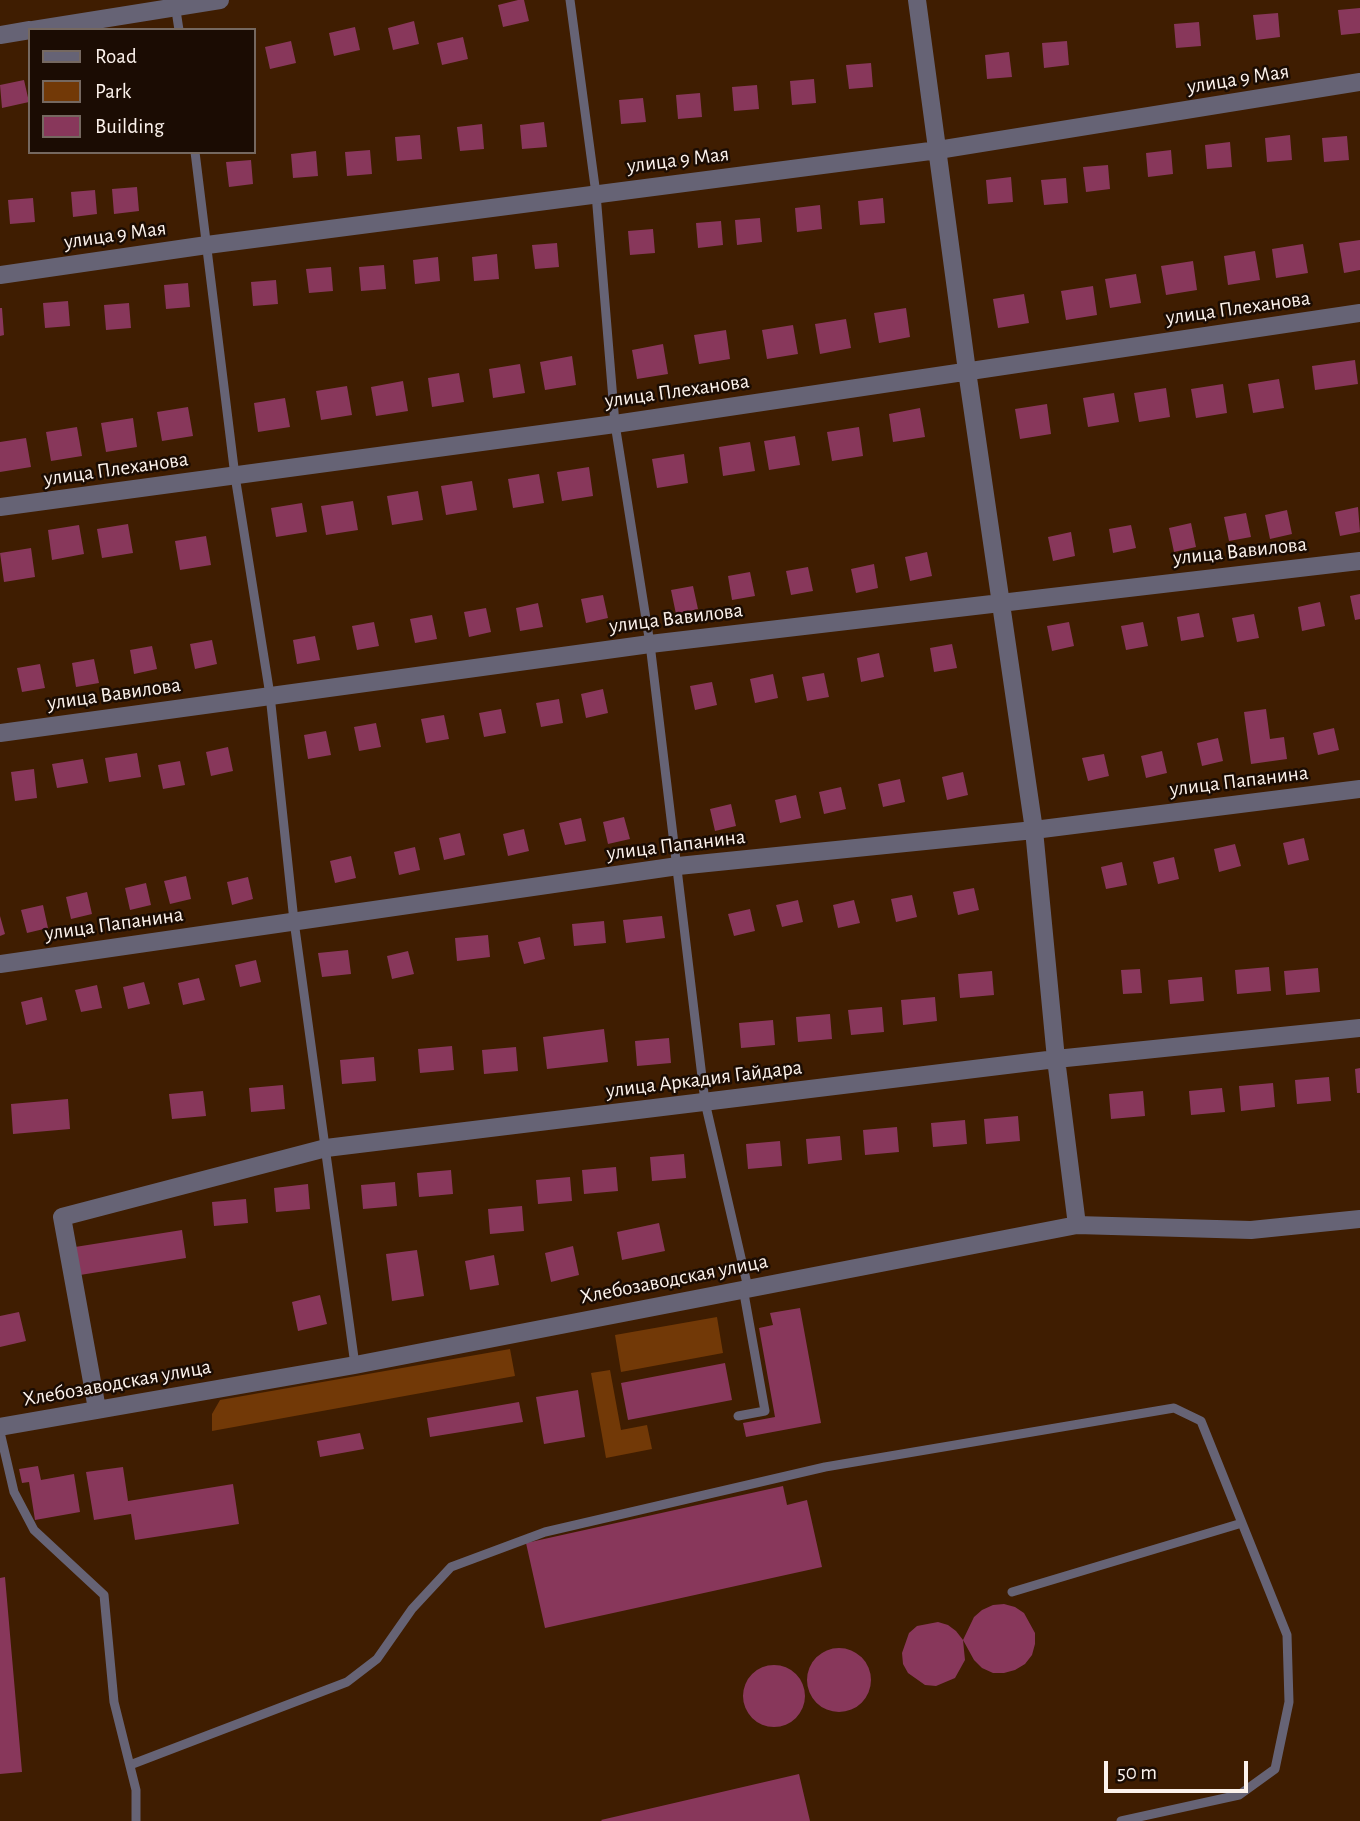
<!DOCTYPE html>
<meta charset="utf-8">
<style>
body{margin:0}
#map{position:relative;width:1360px;height:1821px;overflow:hidden;background:#3f1d01;font-family:"Alegreya Sans",sans-serif}
canvas{display:block}
.legend{position:absolute;left:28px;top:28px;width:228px;height:126px;box-sizing:border-box;background:#1b0c03;border:2px solid #756860;margin:0;padding:9px 12px;list-style:none;font-size:21px;color:#fcf2ec}
.legend li{display:flex;align-items:center;gap:14px;height:35px}
.legend b{width:35px;border:2px solid #756860}
.scale{position:absolute;left:1104px;top:1761px;width:144px;height:32px;box-sizing:border-box;border:4px solid #fcf2ec;border-top:0;padding-left:9px;font-size:21px;line-height:24px;white-space:nowrap;color:#fcf2ec;-webkit-text-stroke:5px #1b0c03;paint-order:stroke}
</style>
<div id="map">
<canvas width="1360" height="1821"></canvas>
<ul class="legend">
<li><b style="height:9px;background:#666375"></b>Road</li>
<li><b style="height:19px;background:#723907"></b>Park</li>
<li><b style="height:19px;background:#88375b"></b>Building</li>
</ul>
<div class="scale">50 m</div>
</div>
<script>
const ctx = document.querySelector('canvas').getContext('2d');
ctx.lineJoin = 'round';
function fill(path, color) {
  ctx.fillStyle = color;
  ctx.fill(path, 'evenodd');
}
function stroke(path, color, width, dash) {
  ctx.strokeStyle = color;
  ctx.lineWidth = width;
  ctx.lineCap = dash ? 'butt' : 'round';
  ctx.setLineDash(dash || []);
  ctx.stroke(path);
}
function write(font, color, halo, rows, align = 'center') {
  ctx.font = font + ' "Alegreya Sans",sans-serif';
  ctx.lineWidth = 5;
  ctx.setLineDash([]);
  ctx.textBaseline = 'middle';
  ctx.strokeStyle = halo;
  ctx.fillStyle = color;
  for (const [text, x, y, turn = 0] of rows) {
    ctx.save();
    ctx.translate(x, y);
    ctx.rotate((+turn || 0) * Math.PI / 180);
    ctx.textAlign = isNaN(turn) ? turn : align;
    if (halo) ctx.strokeText(text, 0, 0);
    ctx.fillText(text, 0, 0);
    ctx.restore();
  }
}
fill(new Path2D(`
 M717,1317L723,1353L621,1372L615,1335Z
 M510,1349L515,1376L212,1431V1414L220,1400Z
 M610,1370L621,1430L647,1425L652,1449L606,1458L591,1373Z`), '#723907');
fill(new Path2D(`
 M518,0H524L529,21L503,27L498,5Z
 M1360,8V33L1341,35L1338,10Z
 M1278,13L1280,37L1256,40L1253,15Z
 M414,21L419,44L393,50L388,28Z
 M1199,22L1201,46L1176,48L1174,24Z
 M355,27L360,50L334,56L329,33Z
 M463,37L468,59L442,65L437,43Z
 M291,41L296,63L270,69L265,47Z
 M1067,41L1069,65L1044,68L1042,43Z
 M1009,52L1012,77L987,79L985,55Z
 M871,63L873,87L849,89L846,65Z
 M814,79L816,103L792,105L790,81Z
 M24,80L29,102L2,108L0,85Z
 M757,85L759,109L734,111L732,87Z
 M700,93L702,117L678,119L676,95Z
 M643,98L646,122L621,124L619,100Z
 M544,122L547,147L522,149L520,125Z
 M482,124L484,149L460,151L457,127Z
 M420,135L422,159L397,161L395,137Z
 M1290,135L1292,160L1267,162L1265,138Z
 M1347,136L1349,160L1324,162L1322,138Z
 M1230,142L1232,167L1207,169L1205,145Z
 M370,150L372,174L347,176L345,152Z
 M1171,150L1173,174L1148,177L1146,153Z
 M316,151L318,176L293,178L291,154Z
 M251,160L253,184L229,187L226,162Z
 M1108,165L1110,189L1086,192L1083,167Z
 M1011,177L1013,202L988,204L986,180Z
 M1066,178L1068,203L1044,205L1041,180Z
 M137,187L139,211L114,214L112,189Z
 M95,190L97,214L73,217L71,192Z
 M33,198L35,222L10,224L8,200Z
 M883,198L885,223L860,225L858,201Z
 M820,205L822,229L797,232L795,208Z
 M760,218L762,242L737,245L735,220Z
 M721,221L723,245L698,248L696,223Z
 M653,229L655,253L630,255L628,231Z
 M1360,240V270L1344,273L1339,243Z
 M557,243L559,267L535,269L532,245Z
 M1303,244L1308,273L1276,278L1272,249Z
 M1255,251L1260,280L1228,285L1224,256Z
 M497,254L499,279L474,281L472,257Z
 M438,257L440,281L415,284L413,260Z
 M1193,261L1197,290L1166,295L1161,266Z
 M384,265L386,289L361,291L359,267Z
 M331,267L333,291L309,293L306,269Z
 M1136,274L1141,303L1110,308L1105,279Z
 M276,280L278,304L253,306L251,282Z
 M188,283L190,307L166,309L164,285Z
 M1093,286L1097,315L1066,320L1061,291Z
 M1024,294L1029,323L998,328L993,299Z
 M68,301L70,326L45,328L43,303Z
 M129,303L131,328L106,330L104,305Z
 M0,308H2L4,335L0,336Z
 M906,308L910,337L879,343L874,313Z
 M846,319L851,348L820,354L815,324Z
 M793,325L798,354L767,359L762,330Z
 M726,330L730,359L699,364L694,335Z
 M663,344L668,374L637,379L632,350Z
 M572,356L576,385L545,390L540,362Z
 M1355,360L1358,384L1315,390L1312,366Z
 M520,364L525,393L493,398L489,369Z
 M459,373L464,402L432,407L428,378Z
 M1279,379L1284,408L1253,413L1248,384Z
 M403,381L408,411L376,416L371,387Z
 M1223,384L1227,413L1196,418L1191,389Z
 M347,386L352,415L321,420L316,391Z
 M1166,388L1170,417L1139,422L1134,393Z
 M1114,393L1119,422L1088,427L1083,398Z
 M285,398L290,427L258,432L254,403Z
 M1047,404L1051,434L1020,439L1015,409Z
 M188,407L193,436L162,441L157,412Z
 M920,408L925,437L893,442L889,414Z
 M133,418L137,447L106,452L101,423Z
 M77,427L82,456L51,461L46,432Z
 M859,427L863,456L832,461L827,432Z
 M795,436L800,465L769,470L764,441Z
 M26,438L31,467L0,472V442Z
 M750,442L755,471L723,476L719,447Z
 M684,454L688,483L657,488L652,459Z
 M589,467L593,496L562,501L557,472Z
 M539,474L544,503L513,508L508,479Z
 M472,481L477,510L446,515L441,486Z
 M418,491L423,520L392,525L387,496Z
 M353,501L358,530L326,535L321,506Z
 M302,503L307,532L276,537L271,508Z
 M1358,507L1360,532L1340,536L1335,512Z
 M1287,510L1292,534L1270,539L1265,515Z
 M1246,513L1251,537L1229,541L1224,517Z
 M1191,523L1196,547L1174,552L1169,528Z
 M128,524L133,553L102,558L97,529Z
 M79,525L84,554L52,560L48,530Z
 M1131,525L1136,548L1113,553L1109,529Z
 M1071,532L1075,556L1053,561L1048,537Z
 M206,536L211,565L180,570L175,541Z
 M31,548L35,577L4,582L0,553Z
 M927,552L932,576L910,581L905,557Z
 M874,564L878,588L856,593L851,569Z
 M808,567L813,591L791,595L786,571Z
 M750,572L755,596L732,600L728,576Z
 M693,586L698,609L676,614L671,590Z
 M1360,594V619L1355,620L1350,596Z
 M603,595L608,618L586,623L581,599Z
 M1320,602L1325,626L1302,631L1298,607Z
 M538,603L543,627L520,631L516,608Z
 M486,608L491,632L469,637L464,612Z
 M1199,613L1204,637L1181,641L1177,617Z
 M1254,614L1259,638L1237,642L1232,618Z
 M432,615L437,639L415,643L410,619Z
 M374,622L379,646L357,650L352,626Z
 M1069,622L1074,646L1052,651L1047,626Z
 M1143,622L1148,646L1126,650L1121,626Z
 M315,636L320,660L297,664L293,640Z
 M212,640L217,664L195,669L190,644Z
 M952,644L957,668L934,672L930,648Z
 M152,646L157,669L134,674L130,650Z
 M879,653L884,677L861,682L857,658Z
 M94,659L99,683L76,687L72,663Z
 M40,664L45,688L22,692L17,668Z
 M824,673L829,697L807,701L802,677Z
 M773,674L778,698L755,703L750,679Z
 M712,682L717,705L695,710L690,686Z
 M603,689L608,713L586,718L581,694Z
 M559,699L563,723L541,727L536,703Z
 M501,709L506,733L484,737L479,713Z
 M1266,709L1270,739L1284,737L1287,759L1251,764L1244,712Z
 M444,715L449,739L426,743L421,719Z
 M376,723L381,747L359,751L354,727Z
 M1334,728L1339,750L1318,755L1313,733Z
 M326,731L331,755L308,759L304,735Z
 M1218,738L1223,761L1202,766L1197,743Z
 M228,747L233,771L211,776L206,752Z
 M1162,751L1167,773L1146,778L1141,756Z
 M137,753L141,777L109,782L105,758Z
 M1104,754L1109,776L1088,781L1082,758Z
 M83,759L88,783L57,788L52,764Z
 M180,761L185,785L163,789L158,765Z
 M34,769L37,798L15,801L11,772Z
 M963,772L968,795L947,800L942,777Z
 M900,779L905,802L883,807L878,784Z
 M841,787L846,809L824,814L819,792Z
 M796,795L801,818L780,823L775,800Z
 M731,804L736,826L715,831L710,809Z
 M624,817L630,839L608,844L603,822Z
 M581,818L586,841L565,845L559,823Z
 M524,829L529,851L508,856L503,834Z
 M460,833L465,855L444,860L439,838Z
 M1304,838L1309,860L1288,865L1283,843Z
 M1235,844L1241,866L1219,872L1214,849Z
 M415,847L420,870L399,875L394,852Z
 M351,856L356,878L335,883L330,861Z
 M1174,857L1179,879L1158,884L1153,862Z
 M1122,862L1127,885L1106,889L1101,867Z
 M186,876L191,899L170,904L164,881Z
 M248,877L253,899L232,905L227,882Z
 M146,883L151,905L130,910L125,888Z
 M974,888L979,910L958,915L953,892Z
 M87,892L92,914L71,919L66,897Z
 M912,895L917,917L896,922L891,899Z
 M798,900L803,922L782,927L776,905Z
 M854,900L860,923L838,928L833,905Z
 M43,905L48,928L27,933L21,910Z
 M750,909L755,931L734,936L728,914Z
 M0,916L5,934L0,936Z
 M662,916L665,938L626,943L623,920Z
 M604,921L606,943L574,946L572,924Z
 M488,935L490,957L457,961L455,938Z
 M540,937L545,959L524,964L518,942Z
 M348,950L351,974L322,977L318,953Z
 M408,951L414,974L392,979L387,956Z
 M256,960L261,982L240,987L235,965Z
 M1269,967L1271,991L1237,994L1235,970Z
 M1318,968L1320,992L1286,995L1284,971Z
 M1140,969L1142,993L1123,994L1121,970Z
 M992,971L994,995L960,998L958,974Z
 M1202,977L1204,1001L1170,1004L1168,980Z
 M199,978L205,1000L183,1005L178,983Z
 M144,982L150,1004L128,1009L123,987Z
 M97,985L102,1008L81,1012L75,990Z
 M42,997L47,1020L26,1025L21,1002Z
 M935,997L937,1021L903,1025L901,1000Z
 M882,1007L884,1032L851,1035L848,1010Z
 M830,1014L832,1039L798,1042L796,1017Z
 M773,1020L775,1045L741,1048L739,1023Z
 M604,1029L608,1062L547,1069L543,1037Z
 M669,1038L671,1063L637,1066L635,1041Z
 M452,1046L454,1070L420,1073L418,1049Z
 M516,1047L518,1071L484,1074L482,1050Z
 M374,1057L376,1081L342,1084L340,1060Z
 M1360,1068V1093H1357L1355,1069Z
 M1329,1077L1331,1101L1297,1104L1295,1080Z
 M1273,1083L1275,1107L1241,1111L1239,1086Z
 M283,1085L285,1109L251,1112L249,1088Z
 M1222,1088L1225,1112L1191,1115L1189,1091Z
 M203,1091L206,1116L172,1119L169,1094Z
 M1143,1091L1145,1116L1111,1119L1109,1094Z
 M68,1099L70,1129L13,1134L11,1104Z
 M1018,1116L1020,1141L986,1144L984,1119Z
 M965,1120L967,1144L933,1147L931,1123Z
 M897,1127L899,1152L865,1155L863,1130Z
 M840,1136L842,1160L808,1164L806,1139Z
 M780,1141L782,1166L748,1169L746,1144Z
 M684,1154L686,1178L652,1181L650,1157Z
 M616,1167L618,1191L584,1194L582,1170Z
 M451,1170L453,1194L419,1197L417,1173Z
 M570,1177L572,1201L538,1204L536,1180Z
 M395,1182L397,1206L363,1209L361,1185Z
 M308,1184L310,1209L276,1212L274,1188Z
 M246,1199L248,1223L214,1226L212,1202Z
 M522,1206L524,1231L490,1234L488,1209Z
 M659,1223L665,1251L622,1260L617,1232Z
 M182,1230L186,1258L80,1275L75,1247Z
 M573,1246L579,1275L551,1282L545,1253Z
 M417,1250L424,1296L392,1301L386,1254Z
 M494,1255L499,1285L470,1290L465,1261Z
 M320,1295L327,1324L298,1331L292,1302Z
 M800,1308L821,1423L746,1437L743,1423L775,1417L759,1328L773,1325L770,1313Z
 M19,1312L26,1341L0,1347V1316Z
 M725,1363L732,1400L628,1420L621,1383Z
 M578,1390L585,1437L544,1444L536,1397Z
 M519,1402L523,1422L430,1437L427,1418Z
 M360,1433L364,1449L320,1457L317,1441Z
 M38,1466L41,1480L74,1474L80,1512L35,1520L29,1482L22,1483L19,1469Z
 M123,1467L128,1501L233,1484L239,1524L135,1540L131,1514L94,1520L86,1472Z
 M783,1486L787,1505L807,1500L822,1567L545,1628L526,1543Z
 M5,1577L22,1772L0,1774V1578Z
 M1004,1604L1015,1607L1024,1613L1035,1633V1644L1032,1655L1025,1664L1015,1670L1004,1673H993L982,1668L974,1660L963,1640L965,1660L955,1678L936,1686L925,1685L908,1673L903,1664L902,1653L909,1633L917,1626L938,1622L948,1625L956,1631L963,1640L974,1617L982,1610L993,1605Z
 M807 1680a32 32 0 1 1 64 0a32 32 0 1 1-64 0Z
 M743 1696a31 31 0 1 1 62 0a31 31 0 1 1-62 0Z
 M799,1774L810,1821H602L601,1820Z`), '#88375b');
stroke(new Path2D(`
 M570,0L596,194L615,424L650,644L705,1102L748,1288
 M175,4L179,30
 M195,152L235,476L270,695L294,921L355,1365
 M738,1416L765,1411L743,1288
 M0,1432L14,1492L34,1530L104,1595L114,1702L136,1790V1821
 M1012,1592L1242,1523
 M130,1765L347,1682L377,1659L412,1609L451,1567L545,1532L825,1467L1174,1408L1201,1421L1287,1635L1289,1702L1275,1769L1239,1795L1121,1821`), '#666375', 9);
stroke(new Path2D(`
 M917,0L967,371L1034,830L1056,1059L1077,1225
 M33,30L220,0
 M0,35L30,30
 M0,275L207,245L938,150L1360,82
 M0,507L615,424L1360,313
 M0,733L650,644L1360,561
 M0,964L678,866L1034,830L1360,789
 M97,1409L62,1217L326,1148L1056,1059L1360,1028
 M0,1427L355,1365L1077,1225L1251,1230L1360,1219`), '#666375', 18);
write('21px', '#fcf2ec', '#1b0c03', [
 ["улица 9 Мая",1238,79,-9],
 ["улица 9 Мая",678,160,-7],
 ["улица 9 Мая",115,235,-8],
 ["улица Плеханова",1238,308,-8],
 ["улица Плеханова",677,391,-8],
 ["улица Плеханова",116,469,-8],
 ["улица Вавилова",1240,551,-6],
 ["улица Вавилова",676,618,-7],
 ["улица Вавилова",114,694,-8],
 ["улица Папанина",1239,781,-7],
 ["улица Папанина",676,845,-7],
 ["улица Папанина",114,924,-8],
 ["улица Аркадия Гайдара",704,1079,-7],
 ["Хлебозаводская улица",674,1279,-11],
 ["Хлебозаводская улица",117,1383,-10]
]);
</script>
